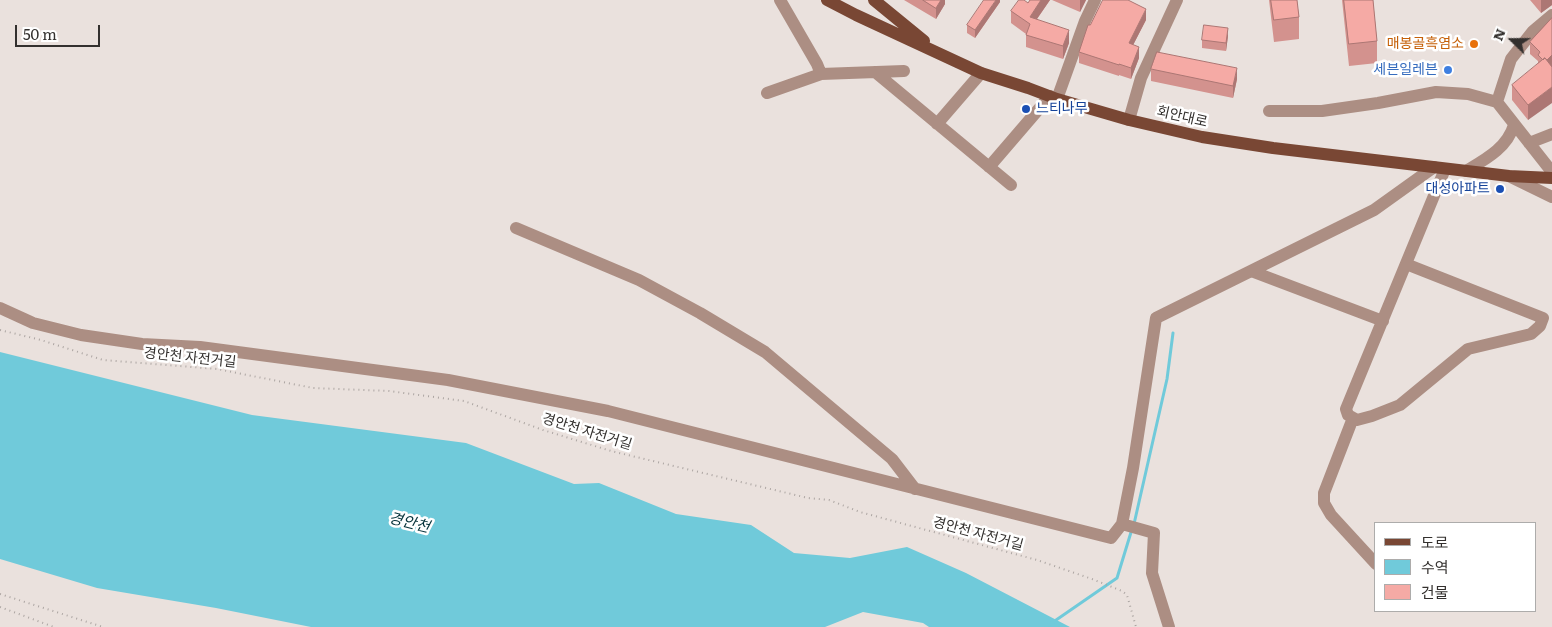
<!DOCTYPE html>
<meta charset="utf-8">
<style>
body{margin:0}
#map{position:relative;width:1552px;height:627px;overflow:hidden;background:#eae1dd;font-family:Literata,"Noto Sans KR",serif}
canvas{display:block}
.legend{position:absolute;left:1374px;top:522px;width:162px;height:90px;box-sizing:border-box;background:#fff;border:1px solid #adacab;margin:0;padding:6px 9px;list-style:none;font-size:15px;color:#33302e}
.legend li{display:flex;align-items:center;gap:10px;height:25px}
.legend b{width:25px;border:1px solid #adacab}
.north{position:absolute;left:1487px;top:15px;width:50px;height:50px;-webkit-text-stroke:4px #fff;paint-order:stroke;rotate:292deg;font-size:14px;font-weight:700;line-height:20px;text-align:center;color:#33302e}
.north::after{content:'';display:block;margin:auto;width:18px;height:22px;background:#33302e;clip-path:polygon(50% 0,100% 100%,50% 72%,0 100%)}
.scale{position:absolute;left:15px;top:25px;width:85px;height:22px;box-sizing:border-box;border:2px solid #33302e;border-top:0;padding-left:6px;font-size:15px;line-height:18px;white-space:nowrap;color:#33302e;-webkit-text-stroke:4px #fff;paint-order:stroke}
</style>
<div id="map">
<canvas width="1552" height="627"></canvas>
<ul class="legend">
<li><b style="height:6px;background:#794734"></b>도로</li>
<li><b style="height:14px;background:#70cada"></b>수역</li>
<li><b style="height:14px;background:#f5aaa5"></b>건물</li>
</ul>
<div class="north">N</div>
<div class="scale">50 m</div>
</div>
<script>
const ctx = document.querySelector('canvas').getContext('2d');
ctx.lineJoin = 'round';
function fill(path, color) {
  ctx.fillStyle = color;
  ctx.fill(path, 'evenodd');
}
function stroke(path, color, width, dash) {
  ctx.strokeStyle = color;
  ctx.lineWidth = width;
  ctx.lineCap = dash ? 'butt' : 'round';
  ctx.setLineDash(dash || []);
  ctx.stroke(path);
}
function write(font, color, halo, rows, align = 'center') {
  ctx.font = font + ' Literata,"Noto Sans KR",serif';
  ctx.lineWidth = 5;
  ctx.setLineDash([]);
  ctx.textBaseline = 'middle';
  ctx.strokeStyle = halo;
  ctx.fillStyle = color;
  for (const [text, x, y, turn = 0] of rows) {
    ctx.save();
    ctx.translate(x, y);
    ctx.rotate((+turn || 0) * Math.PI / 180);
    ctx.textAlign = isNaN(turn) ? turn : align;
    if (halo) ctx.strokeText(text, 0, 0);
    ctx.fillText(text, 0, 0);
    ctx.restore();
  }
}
fill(new Path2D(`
 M0,352L252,415L466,443L574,484L599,483L676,514L751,525L794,553L850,558L907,547L966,573L1070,627H929L923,623L863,612L825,627H311L216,608L97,588L0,559Z`), '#70cada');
stroke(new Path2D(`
 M1134,524L1167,379L1173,333
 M1046,627L1117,578L1132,529`), '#70cada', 3);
stroke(new Path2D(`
 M0,330L41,340L103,360L217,369L313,388L389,391L464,401L543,430L611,451L808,498L829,500L860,512L1037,560L1092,579L1122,591L1127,595L1136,627
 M0,594L103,627
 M0,607L54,627`), '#aca5a2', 2, [1, 4]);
stroke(new Path2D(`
 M875,72L1011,185
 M821,74L904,71
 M767,93L821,74L817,64L780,0
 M1057,99L1085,21L1095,0
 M1497,102L1511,59L1533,31L1552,15
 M1269,111H1322L1378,103L1436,92L1468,94L1497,102L1552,172
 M1129,120L1141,78L1177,0
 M937,124L981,73
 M1529,143L1552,134
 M989,167L1050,96
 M1466,171C1486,159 1507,148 1514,125
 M1509,176L1552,197
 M516,228L639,280L700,313L765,352L892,459L915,489
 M1406,264L1543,318L1540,326L1531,334L1468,349L1400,405L1372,416L1357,420L1348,415L1346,409L1445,169
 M1251,271L1383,321
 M0,308L33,323L81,335L142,344L200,347L448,380L608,411L1111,538L1122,524L1133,468L1156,318L1374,210L1434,167
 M1353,418L1324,493V503L1331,515L1376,564
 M1122,524L1154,533L1152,573L1169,627`), '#ac8e83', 12);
stroke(new Path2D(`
 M827,0L856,15L981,73L1028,88L1057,99L1129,120L1202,137L1273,148L1509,176L1552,178
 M874,0L924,41`), '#794734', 12);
fill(new Path2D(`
 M904,0H945V4L936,19Z
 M1000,0V2L975,38L967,33V25Z
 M1030,0H1050L1037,19L1069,43L1063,59L1026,47V34L1011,23V11L1028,3Z
 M1052,0H1086L1080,12Z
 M1269,0H1297L1299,17V39L1274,42Z
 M1342,0H1373L1377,41V63L1349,66Z
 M1530,0H1552V5L1541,13Z
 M1552,18V66L1528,120L1512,100V85L1538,64V61L1530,54V42Z
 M1146,20L1133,45L1139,58L1131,79L1119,75V76L1079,63V52L1090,25Z
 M1228,36L1226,51L1202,48V40Z
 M1151,69L1237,79L1233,98L1151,81Z`), '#d3928e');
fill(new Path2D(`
 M941,0H945V4L936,19V8Z
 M996,0H1000V2L975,38V30Z
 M1041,0H1050L1030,29V17Z
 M1080,0H1086L1080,12Z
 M1541,0H1552V5L1541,13Z
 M1146,9V20L1129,53V43Z
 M1228,28V36L1226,51V43Z
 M1069,30V43L1063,59V46Z
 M1139,47V58L1131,79V68Z
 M1552,55V66L1545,74V62Z
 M1237,68V79L1233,98V86Z
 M1552,87V103L1528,120V105Z`), '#ac7774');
const building = new Path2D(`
 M923,0H941L936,8Z
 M984,0H996L975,30L967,25Z
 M1019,0H1024L1028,3L1030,0H1041L1030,17L1069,30L1063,46L1026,35L1030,24L1011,11Z
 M1103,0H1128L1146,9L1129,43L1139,47L1131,68L1119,64V65L1079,52L1088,25H1090Z
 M1271,0H1297L1299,17L1274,20Z
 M1344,0H1373L1377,41L1349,44Z
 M1552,18V55L1547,60L1545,58L1543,60L1538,55L1540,52L1530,42Z
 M1204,25L1228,28L1226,43L1202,40Z
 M1157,52L1237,68L1233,86L1151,69Z
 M1545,58L1552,67V87L1528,105L1512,85Z`);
fill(building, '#f5aaa5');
stroke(building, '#ac7774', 1);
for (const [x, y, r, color] of [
 [1474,44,5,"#e8710a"],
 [1448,70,5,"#3f7fe0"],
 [1026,109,5,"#1a4fb4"],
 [1500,189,5,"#1a4fb4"]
]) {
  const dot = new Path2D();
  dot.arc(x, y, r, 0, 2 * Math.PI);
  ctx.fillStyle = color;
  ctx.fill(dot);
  stroke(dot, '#fff', 2);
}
write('14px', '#c56008', '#fff', [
 ["매봉골흑염소",1464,44]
], 'right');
write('14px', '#366cbe', '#fff', [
 ["세븐일레븐",1438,70]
], 'right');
write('14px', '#164399', '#fff', [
 ["느티나무",1036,109],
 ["대성아파트",1490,189,"right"]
], 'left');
write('14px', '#33302e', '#fff', [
 ["회안대로",1182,117,13],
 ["경안천 자전거길",190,358,6],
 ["경안천 자전거길",587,432,17],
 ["경안천 자전거길",978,534,15]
]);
write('italic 15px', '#043139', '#fff', [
 ["경안천",409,523,14]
]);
</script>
